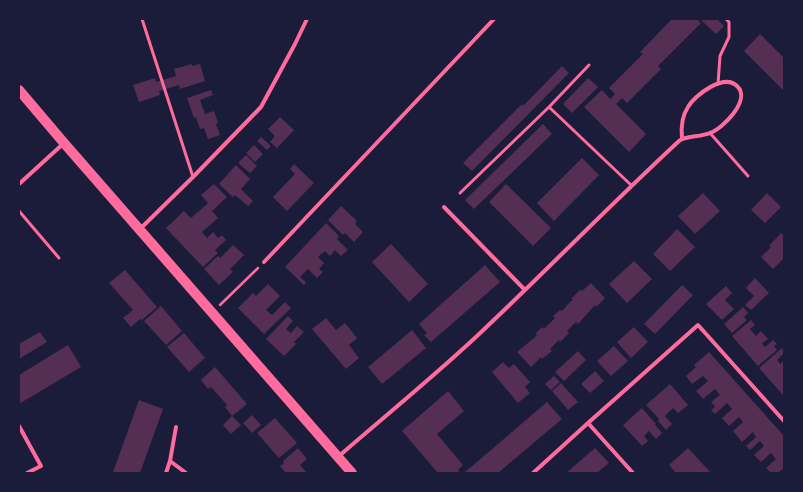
<!DOCTYPE html>
<style>
body{margin:0}
#map{position:relative;width:803px;height:492px;overflow:hidden;background:#1b1b3a;font-family:"Noto Sans",sans-serif}
canvas{display:block}
.frame{position:absolute;inset:0;border:20px solid #1b1b3a;pointer-events:none}
</style>
<div id="map">
<canvas width="803" height="492"></canvas>
<div class="frame"></div>
</div>
<script>
const ctx = document.querySelector('canvas').getContext('2d');
ctx.lineJoin = 'round';
function fill(path, color) {
  ctx.fillStyle = color;
  ctx.fill(path, 'evenodd');
}
function stroke(path, color, width, dash) {
  ctx.strokeStyle = color;
  ctx.lineWidth = width;
  ctx.lineCap = dash ? 'butt' : 'round';
  ctx.setLineDash(dash || []);
  ctx.stroke(path);
}
fill(new Path2D(`
 M672,19H696L701,23L658,66L661,69L627,103L622,98L616,104L646,134L629,152L584,107L602,90L610,99L615,94L609,88L643,54L640,52Z
 M702,19H717L724,26L716,34L701,20Z
 M760,34L784,58V91L744,51Z
 M192,64V66L200,64L205,81L180,89L179,85L159,91L160,95L139,102L133,85L155,78L156,82L176,76L174,69Z
 M562,66L569,73L472,171L463,163L522,104L523,106Z
 M588,78L598,87L572,113L563,104Z
 M211,90L213,95L200,100L205,114L214,111L218,123L216,124L220,135L208,139L204,128L200,129L196,117L194,118L187,98Z
 M280,117L294,130L277,148L270,142L275,136L268,129Z
 M543,124L552,134L474,209L465,200Z
 M261,137L271,146L267,150L257,141Z
 M254,145L263,154L255,162L246,153Z
 M246,155L257,166L250,173L238,163Z
 M582,158L599,175L554,221L537,203Z
 M294,164L314,183L287,211L273,197L295,174L290,169Z
 M236,165L250,179L241,189L253,201L248,206L235,195L233,197L219,184Z
 M214,184L227,197L212,211L218,218L202,232L207,238L213,232L218,238L222,235L226,240L215,250L218,253L203,267L166,228L184,211L191,218L206,205L208,203L201,195Z
 M506,184L551,228L533,246L489,202Z
 M703,193L720,211L695,234L678,216Z
 M767,193L781,207L765,223L751,210Z
 M341,206L357,221L355,224L363,232L354,242L345,233L343,235L328,220Z
 M326,223L339,236L337,239L348,250L341,256L335,250L330,256L325,251L318,257L324,263L319,269L323,272L317,278L308,269L300,277L306,282L304,285L285,267Z
 M677,229L695,247L670,271L653,254Z
 M781,233L784,236V260L783,259L773,269L761,257L771,247L769,246Z
 M391,244L428,284L409,302L372,262Z
 M233,245L244,255L230,269L233,272L219,285L204,269L218,256L220,258Z
 M634,261L652,279L627,303L609,284Z
 M485,265L500,282L431,342L424,335L427,333L419,324Z
 M125,270L157,307L142,320L140,319L131,327L123,318L133,310L109,283Z
 M755,278L769,293L751,310L745,305L754,296L746,288Z
 M591,283L605,298L596,307L595,305L578,324L576,322L567,331L569,333L560,342L559,340L550,349L552,351L542,359L541,357L531,367L517,352L535,337L537,335L535,334L542,327L544,329L555,318L553,316L560,310L562,311L570,302L573,300L571,299L580,290L582,291Z
 M268,284L280,296L266,310L272,315L285,302L291,308L264,334L238,308L253,293L256,296Z
 M682,285L693,295L655,334L644,324Z
 M726,286L732,293L725,300L734,309L722,320L706,304Z
 M161,306L182,331L166,345L144,321Z
 M743,307L748,313L744,317L747,320L732,333L724,324Z
 M288,316L293,321L286,329L291,333L297,326L304,332L294,342L296,344L284,356L266,339Z
 M326,318L336,330L345,323L357,338L349,345L359,358L346,369L312,329Z
 M751,320L755,325L750,329L756,336L761,331L768,339L762,343L765,347L773,340L777,344L774,346L777,350L758,366L732,336Z
 M634,327L648,342L631,358L617,342Z
 M412,330L426,348L382,384L368,367Z
 M40,332L47,342L19,359V344Z
 M184,333L205,358L189,372L167,347Z
 M68,345L81,367L19,404V375Z
 M614,346L628,361L611,376L597,361Z
 M782,348L784,353L777,360L780,364L784,361V396L759,368Z
 M578,351L586,360L564,381L555,372Z
 M709,352L784,436V468L778,473H771L766,468L776,459L771,453L761,462L754,455L764,446L760,441L750,450L746,446L756,437L753,432L742,442L733,431L743,422L739,417L729,426L722,418L732,409L727,403L715,414L711,410L715,407L711,402L720,395L715,389L703,399L696,391L708,381L703,376L692,384L686,376L696,367L694,365Z
 M503,362L509,368L514,364L530,382L525,387L530,393L518,403L492,372Z
 M215,367L247,404L232,416L241,425L231,434L223,425L232,416L225,407L227,405L211,387L208,389L201,380Z
 M595,371L604,381L590,393L581,384Z
 M554,376L560,382L551,390L545,384Z
 M561,383L578,402L568,410L552,391Z
 M670,384L688,405L678,413L673,408L665,416L672,424L666,430L658,421L659,419L646,405Z
 M448,391L464,411L437,434L463,465L458,470L460,473H438L402,431Z
 M139,400L163,409L140,473H117L113,472Z
 M547,402L562,419L498,473H464Z
 M642,408L656,424L655,425L662,433L656,439L649,431L644,436L648,441L642,446L623,425Z
 M252,415L261,425L252,433L243,423Z
 M275,418L297,443L279,458L257,433Z
 M298,448L307,459L300,465L307,473H286L280,466L284,463L283,461Z
 M595,448L609,463L597,473H566Z
 M688,448L711,473H676L669,465Z`), '#542f53');
stroke(new Path2D(`
 M220,305L258,268`), '#ff6b9d', 2.5);
stroke(new Path2D(`
 M142,19L193,177
 M718,84L720,56L729,37V22L726,19
 M549,107L631,185
 M710,133L748,176
 M460,193L549,107L589,65
 M19,211L59,258`), '#ff6b9d', 3);
stroke(new Path2D(`
 M19,184L64,143
 M444,207L525,290
 M140,229L193,177L261,107L295,44L307,19
 M264,262L494,19
 M588,423L633,473
 M19,426L41,466L27,473
 M339,456C385,416 432,378 477,336C545,272 610,205 679,141C684,136 701,137 710,133C722,129 752,100 737,86C724,73 695,95 688,107C682,116 681,128 682,138
 M170,461L186,473
 M166,473L170,461L176,427
 M533,473L588,423L698,325L784,421`), '#ff6b9d', 4);
stroke(new Path2D(`
 M19,90L64,143L352,473`), '#ff6b9d', 10);
</script>
